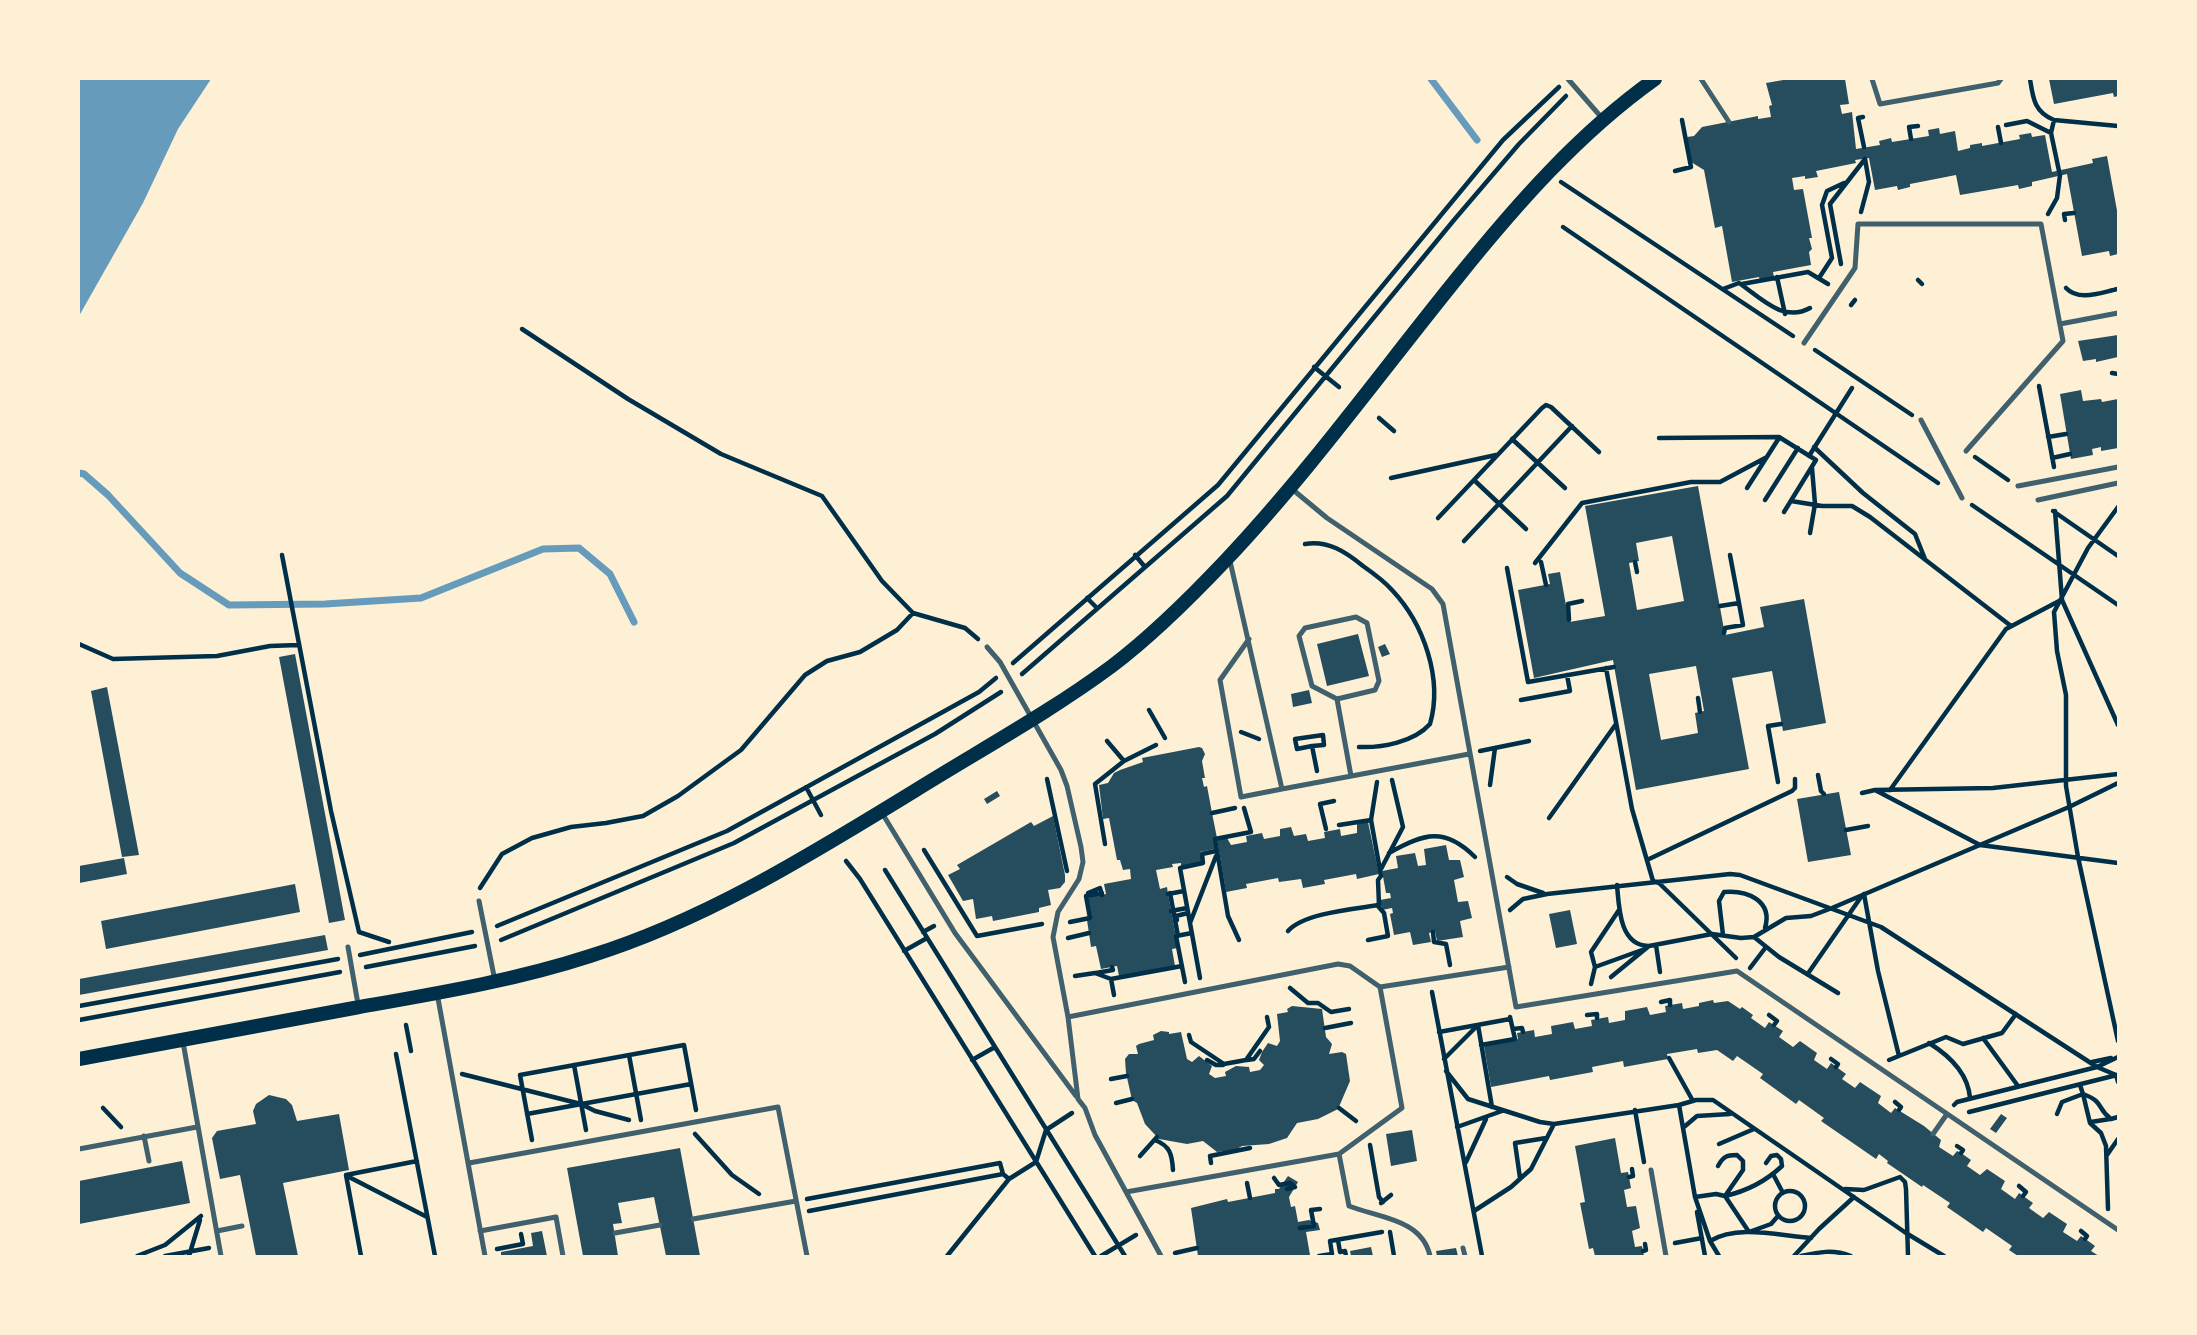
<!DOCTYPE html>
<style>
body{margin:0}
#map{position:relative;width:2197px;height:1335px;overflow:hidden;background:#fdf0d5;font-family:Arial,sans-serif}
canvas{display:block}
.frame{position:absolute;inset:0;border:80px solid #fdf0d5;pointer-events:none}
</style>
<div id="map">
<canvas width="2197" height="1335"></canvas>
<div class="frame"></div>
</div>
<script>
const ctx = document.querySelector('canvas').getContext('2d');
ctx.lineJoin = 'round';
function fill(path, color) {
  ctx.fillStyle = color;
  ctx.fill(path, 'evenodd');
}
function stroke(path, color, width, dash) {
  ctx.strokeStyle = color;
  ctx.lineWidth = width;
  ctx.lineCap = dash ? 'butt' : 'round';
  ctx.setLineDash(dash || []);
  ctx.stroke(path);
}
fill(new Path2D(`
 M79,79H211L178,129L143,203L79,316Z`), '#669bbc');
stroke(new Path2D(`
 M1431,79L1477,140
 M79,473L84,474L108,495L180,573L229,605L325,604L421,598L543,549L579,548L610,574L634,622`), '#669bbc', 7);
fill(new Path2D(`
 M1789,79H1845L1849,104L1840,105L1842,114L1852,112L1856,149L1880,145L1879,141L1891,138L1892,142L1929,136L1928,130L1939,128L1940,134L1955,131L1958,151L1970,148V145L1982,143V146L2020,139L2019,135L2031,133L2032,137L2045,135L2052,172L2093,163L2092,159L2107,156L2118,216V254L2110,256L2109,251L2082,256L2067,174L2032,182V186L2019,189L2018,185L1960,195L1956,175L1910,184V187L1898,190L1897,186L1875,190L1869,158L1855,160L1856,163L1816,171L1818,177L1805,179V176L1792,178L1794,190L1803,189L1812,238H1809L1812,249L1809,252L1811,265L1773,272L1774,277L1760,280L1759,277L1732,282L1722,226L1715,228L1704,170L1691,162L1687,137L1694,136L1702,127L1758,116V119L1771,117L1769,106L1772,105L1766,83Z
 M2049,79H2118V96L2114,97L2113,93L2054,104Z
 M2118,335V357L2096,362V359L2083,361L2078,341Z
 M2081,390L2083,401L2101,399L2102,402L2118,399V448L2101,451V447L2092,449L2093,455L2071,459L2060,394Z
 M1698,486L1725,635L1764,627L1760,607L1804,599L1826,723L1783,731L1772,671L1732,678L1749,769L1636,790L1613,660L1534,678L1518,590L1550,584L1548,574L1560,572L1569,622L1605,616L1585,506ZM1672,536L1684,601L1637,610L1629,563L1639,561L1636,543ZM1696,666L1704,711L1695,713L1698,733L1661,740L1649,674Z
 M1358,634L1369,676L1327,686L1317,644Z
 M1385,644L1390,654L1382,657L1378,647Z
 M295,654L345,920L329,923L279,657Z
 M107,687L139,855L122,857L91,691Z
 M1309,690L1312,703L1293,707L1291,694Z
 M1199,747L1202,748L1205,754L1202,761L1205,778H1202L1204,787L1207,786L1212,813L1217,838L1215,849L1200,852L1202,862L1181,866V863L1172,864L1173,867L1156,870L1160,889L1167,887L1168,894L1178,948L1172,949L1175,966L1119,976L1117,966L1101,969L1096,946L1091,947L1087,920L1092,919L1088,897L1106,894L1104,884L1131,879L1130,869L1123,870L1120,860H1117L1109,818L1103,819L1099,785L1108,783L1114,773L1120,770L1143,762L1142,758Z
 M997,791L1000,796L987,804L984,799Z
 M1839,792L1851,855L1808,862L1797,799Z
 M1053,816L1065,875V882L1060,888L1048,890L1051,905L1039,908V912L993,921L992,916L976,919L973,899L963,901L948,875L960,869L957,865L1031,822L1034,826Z
 M1368,822L1379,874L1357,879L1356,874L1324,880L1325,884L1303,888L1301,879L1279,882L1278,878L1246,884L1247,888L1226,892L1217,839L1227,838L1231,845L1247,842L1246,836L1262,833L1264,839L1280,836V829L1291,827L1294,836L1306,834L1308,841L1325,838L1324,832L1340,829L1341,836L1357,833V824Z
 M1446,845L1449,860H1460L1464,877L1454,880L1458,902L1468,901L1472,918L1460,921L1463,937L1437,941L1435,931L1429,933L1431,942L1413,945L1410,932L1394,935L1390,914L1393,913L1392,908L1382,910L1380,900L1391,898L1390,893H1386L1382,871L1398,868L1396,856L1415,853L1418,866L1426,865L1424,849Z
 M124,858L127,874L79,883V866Z
 M295,884L300,912L106,949L101,921Z
 M1570,910L1577,944L1556,948L1549,914Z
 M325,935L328,950L79,995V979Z
 M1713,1000L1714,1003L1728,1001L1740,1009L1742,1007L1753,1015L1751,1018L1765,1028L1769,1022L1783,1031L1779,1037L1793,1047L1800,1041L1817,1053L1814,1060L1827,1069L1831,1063L1846,1074L1842,1079L1855,1088L1860,1082L1881,1096L1878,1103L1891,1113L1895,1108L1924,1126L1941,1140L1939,1147L1953,1156L1957,1151L1961,1153L1971,1160L1967,1166L1980,1175L1987,1169L2005,1181L2001,1189L2015,1199L2019,1193L2033,1203L2029,1208L2043,1218L2049,1212L2067,1224L2063,1232L2077,1241L2081,1236L2091,1243L2095,1246L2091,1251L2099,1256H2018L2009,1250L2012,1246L1986,1228L1983,1232L1947,1207L1950,1203L1923,1185L1922,1187L1887,1163L1888,1161L1879,1154L1876,1159L1821,1121L1824,1118L1799,1100L1796,1104L1760,1078L1763,1074L1737,1056L1733,1061L1717,1050L1698,1053L1697,1049L1667,1054L1668,1059L1624,1067L1623,1061L1592,1067L1593,1072L1550,1080L1549,1076L1491,1087L1484,1046L1518,1039L1517,1033L1534,1030L1535,1037L1552,1034L1551,1026L1573,1022L1575,1029L1592,1026L1591,1020L1608,1017L1609,1023L1625,1020V1011L1647,1007L1650,1015L1666,1012L1665,1006L1682,1003L1683,1009L1699,1006V1003Z
 M1292,1006L1322,1009L1326,1037L1332,1044L1329,1054L1342,1052L1346,1054L1350,1081L1338,1109L1318,1119L1297,1123L1287,1138L1269,1144L1242,1146L1235,1150L1217,1152L1203,1141L1187,1144L1159,1139L1145,1124L1137,1103L1132,1100L1126,1073L1125,1059L1129,1054H1138L1136,1046L1139,1044L1154,1040L1153,1035L1161,1031L1169,1032V1034L1181,1032L1187,1059L1192,1062L1199,1056L1212,1066L1209,1074L1215,1078L1226,1076L1225,1072L1236,1066L1249,1067L1250,1072L1260,1070L1264,1065L1259,1060L1262,1052L1268,1043L1277,1046L1280,1041L1277,1014L1288,1012L1287,1009Z
 M269,1095L286,1099L292,1105L297,1121L339,1114L349,1170L283,1183L298,1256H256L240,1175L220,1179L212,1138L217,1131L256,1124L253,1111L256,1104Z
 M2001,1114L2007,1118L1996,1133L1990,1129Z
 M1412,1130L1417,1161L1391,1166L1386,1134Z
 M1615,1138L1621,1173L1628,1172L1631,1188L1624,1190L1627,1207L1636,1206L1640,1228L1632,1231L1635,1247L1642,1246L1644,1256H1595L1593,1248L1589,1249L1580,1203L1585,1202L1575,1146Z
 M680,1148L700,1256H666L654,1197L618,1203L622,1223L613,1224L618,1256H583L567,1168Z
 M182,1161L190,1203L79,1224V1181Z
 M1288,1176L1298,1182L1289,1197L1291,1207L1295,1206L1298,1222L1309,1220L1318,1223L1320,1230L1306,1232L1310,1255L1198,1256L1191,1208L1227,1199L1228,1202L1275,1193V1189H1279Z
 M542,1231L547,1256H501V1252L533,1246L531,1233Z
 M1371,1247L1373,1256H1351L1350,1251Z
 M1456,1248L1458,1256H1437L1436,1251Z`), '#264d5e');
stroke(new Path2D(`
 M2030,79C2033,98 2034,112 2054,120L2118,126
 M1863,117L1858,118L1864,147
 M2054,120L2051,133L2059,171
 M2006,125L2027,121L2051,133
 M1998,127L2001,143
 M1911,139L1909,127L1918,126
 M1675,171L1691,167L1682,120
 M1561,182L1793,336
 M1861,212L1869,182L1865,159
 M2048,214L2057,198L2060,175
 M2065,220L2064,214L2074,213
 M1563,227L1938,483
 M1841,264L1830,204L1865,159
 M1777,277L1785,314
 M1819,278L1832,258L1822,205L1827,191L1844,183
 M1918,280L1922,284
 M1742,284L1808,272L1828,284
 M2066,288C2079,302 2102,292 2118,289
 M1723,289L1739,283C1761,298 1783,323 1810,308
 M1851,305L1855,300
 M522,329L628,399L721,454L822,496L882,581L913,613L965,628L978,639
 M1815,350L1912,415
 M1314,367L1339,387
 M2112,373L2118,374
 M2039,386L2054,467
 M1379,418L1394,431
 M2048,437L2066,434
 M1659,438L1779,437L1816,460L1784,512
 M1512,439L1565,488
 M1814,447L1863,493L1915,534L1925,559
 M1809,456L1852,388
 M1975,457L2008,480
 M2052,458L2070,454
 M1391,478L1496,455
 M1474,480L1526,529
 M1747,488L1779,438
 M1765,500L1798,448
 M1791,501L1822,506H1852L1870,517L2011,626
 M1972,505L2118,605
 M2118,507L2088,548L2054,612L2057,651L2066,695V786L2078,857L2118,1041
 M2053,511L2118,556
 M2055,511L2062,600L2118,725
 M1438,518L1542,408L1546,405L1551,407L1599,452
 M1810,533L1815,504L1812,468
 M1464,541L1572,426
 M1305,544C1328,540 1346,552 1363,566C1373,573 1384,581 1392,590C1424,624 1443,679 1430,724C1414,742 1382,748 1359,747
 M282,555L331,811L359,932L389,942
 M1135,555L1145,567
 M1541,562L1546,585
 M1635,562L1637,572
 M1535,563L1582,503L1691,482H1720L1767,457
 M1507,568L1528,682L1614,667
 M1087,598L1097,608
 M1720,606L1739,603L1730,555
 M1569,620L1568,604L1582,601
 M1724,633L1725,628L1743,625L1739,603
 M79,644L113,659L217,656L270,646L298,645
 M1013,663L1218,485L1503,140L1559,87
 M1606,668L1632,809L1653,881L1659,883L1736,958
 M1022,674L1227,496L1454,220L1519,144L1566,96
 M1698,698L1700,712
 M1521,700L1570,691L1567,675
 M1149,710L1165,738
 M1241,732L1259,739
 M1107,741L1124,761
 M1312,746L1297,749L1295,739L1323,735L1324,745L1312,746L1317,771
 M1480,751L1529,741
 M1818,775L1821,791L1824,794
 M1047,779L1067,871
 M1778,782L1768,726L1781,724
 M1490,785L1495,748
 M806,787L821,815
 M1875,790L1980,845L2118,863
 M1890,790L2006,629L2061,600
 M1862,793L1875,790L1993,788L2118,774
 M1212,813L1235,808
 M1549,818L1616,724
 M1339,825L1371,820
 M1326,829L1320,804L1334,801
 M1846,830L1868,826
 M1105,844L1095,784L1124,761L1156,745
 M924,850L977,936L1042,924
 M1389,853C1424,833 1445,827 1475,857
 M1647,860L1792,791L1795,788V779
 M846,861L860,879L1095,1256
 M1381,869L1403,827L1392,780
 M885,870L1125,1256
 M1507,877L1517,884L1543,893
 M1617,885C1619,906 1619,945 1648,946
 M480,888L502,854L532,838L571,827L606,823L643,816L678,796L741,750L805,675L827,661L860,652L897,630L913,613
 M1088,893L1100,888L1102,895
 M1170,893L1178,936
 M1168,894L1184,891
 M1864,894L1878,971L1899,1056
 M1510,910L1523,899L1547,894L1730,874L1740,875L1881,927L2097,1067L2116,1075L2118,1082
 M1171,911L1187,908
 M1177,920L1176,916L1188,913
 M1070,922L1090,918L1086,896L1102,893
 M1190,923L1216,856
 M497,926L727,831L979,692L996,678
 M1288,931C1304,913 1354,909 1379,905L1378,880L1381,876L1380,870L1371,820L1377,782
 M923,932L934,926
 M1433,932L1434,942L1446,944L1450,965
 M1723,935L1719,901L1724,892C1748,890 1773,901 1765,928
 M1754,937L1779,957L1838,993
 M1068,938L1089,933
 M501,940L734,843L935,734L1001,692
 M1239,940L1228,916L1215,839L1251,832L1244,808
 M1368,940L1388,936L1384,913L1377,905
 M1656,945L1660,972
 M904,951L927,938
 M360,955L472,932
 M366,967L475,946
 M1595,967L1591,952L1619,910
 M1750,968L1766,947
 M1809,972L1861,897
 M1096,973L1113,970L1112,967
 M1075,976L1095,973L1111,979L1114,995
 M1611,977L1649,946L1712,934L1741,938L1754,937L1786,918L1811,916L1832,908L2069,807L2118,783
 M1200,978L1180,868L1203,863L1202,854L1216,851
 M1111,979L1182,966
 M1185,982L1176,936L1192,933
 M1591,984L1595,967L1642,950
 M1290,988L1308,1003H1318L1331,1012L1349,1009
 M1432,992L1482,1256
 M1661,1002L1670,1000V1005
 M79,1006L338,959
 M1587,1015L1597,1014V1018
 M1769,1015L1777,1021L1774,1025
 M79,1020L340,972
 M406,1025L411,1051
 M1478,1025L1492,1107
 M1325,1028L1351,1023
 M1513,1029L1522,1028L1523,1032
 M1439,1032L1510,1019
 M1189,1035L1191,1042L1224,1064L1246,1060L1269,1027L1267,1017
 M1983,1038L2018,1086
 M1929,1043C1950,1056 1968,1073 1970,1098
 M1481,1045L1515,1039L1510,1017
 M396,1054L435,1256
 M629,1055L641,1120
 M1669,1058L1693,1101
 M1444,1059L1477,1026
 M1831,1059L1838,1064L1836,1067
 M972,1060L995,1047
 M1207,1060L1216,1065H1223
 M1247,1060L1254,1059L1260,1051
 M1889,1060L1946,1037L1963,1044L2002,1033L2016,1014
 M2092,1062L2111,1058
 M574,1065L586,1130
 M1446,1071L1468,1099L1540,1122L1554,1124L1679,1105L1696,1100H1713L1906,1233L1944,1256
 M462,1074L581,1104L595,1111L629,1120
 M1111,1079L1127,1076
 M2080,1085L2083,1094C2105,1102 2096,1108 2111,1119L2118,1117
 M1895,1102L1901,1107L1899,1110
 M1116,1103L1132,1099
 M1679,1105L1695,1197
 M1954,1105L1957,1102L2097,1067L2118,1057
 M103,1108L121,1127
 M1339,1108L1356,1121
 M1635,1110L1644,1162
 M1969,1112L2117,1075
 M527,1114L691,1084
 M2057,1114L2062,1102L2083,1094L2090,1123L2101,1133L2106,1146L2108,1209
 M2091,1122L2110,1119
 M1457,1127L1502,1111
 M1684,1127L1697,1116L1730,1114
 M695,1134L732,1175L759,1194
 M532,1140L520,1075L684,1045L696,1110
 M1155,1140C1170,1146 1172,1154 1173,1170
 M1719,1144L1754,1129
 M1370,1145L1379,1197L1383,1202
 M1957,1146L1963,1150L1961,1153
 M2107,1155L2118,1139
 M1140,1156L1157,1137
 M1466,1162L1486,1119
 M1211,1163L1210,1156L1250,1148
 M1718,1166C1723,1157 1726,1155 1737,1155L1743,1161V1170L1725,1196
 M1773,1174L1783,1193
 M347,1176L427,1217
 M1629,1177L1633,1176L1632,1169
 M1274,1178L1279,1185L1290,1183L1295,1187L1287,1189
 M1520,1178L1515,1143L1546,1138
 M1247,1183L1250,1198
 M2019,1186L2026,1192L2023,1196
 M1845,1189L1864,1190L1900,1177L1905,1182L1906,1189L1908,1256
 M1775 1206a15 15 0 1 1 30 0a15 15 0 1 1-30 0Z
 M1725,1196C1747,1191 1765,1182 1782,1166L1781,1159L1777,1155L1771,1156L1766,1163
 M807,1199L1000,1163L1003,1174
 M1381,1203L1391,1195
 M809,1211L1003,1174L1009,1179
 M1474,1211L1511,1187L1531,1169L1554,1124
 M1697,1212L1705,1256
 M1300,1228L1314,1226L1311,1210L1320,1209
 M2081,1231L2087,1236L2085,1239
 M1390,1232L1394,1256
 M1338,1240L1340,1252L1345,1251L1346,1256
 M1710,1241C1739,1224 1779,1236 1811,1238
 M1675,1243L1702,1238
 M497,1249L523,1244L521,1234
 M1643,1251L1646,1250L1645,1244
 M1175,1253L1197,1248
 M137,1256L165,1245L201,1216
 M165,1256L209,1248
 M189,1256L200,1220
 M361,1256L346,1175L417,1161
 M947,1256L1009,1179L1036,1162L1046,1130L1072,1113
 M1101,1256L1136,1235
 M1319,1256L1332,1254L1330,1241L1382,1232
 M1719,1256L1710,1241L1695,1197L1716,1194L1725,1196L1749,1232L1771,1224L1778,1216
 M1794,1256L1819,1229L1854,1197
 M1801,1256C1819,1252 1833,1249 1851,1256`), '#003049', 4.5);
stroke(new Path2D(`
 M1568,79L1602,118
 M1701,79L1729,122
 M1872,79L1880,104L1998,83L2001,79
 M2060,324L2118,313
 M1804,343L1855,268L1858,224H2041L2063,341L1966,451
 M1921,420L1962,498
 M2018,486L2118,467
 M1292,489L1327,518L1432,589L1443,604L1516,1007L1737,971L2118,1230
 M2038,500L2118,483
 M1230,561L1282,789L1469,754
 M1249,639L1220,680L1241,797L1282,789
 M987,647L1000,662L1061,770L1067,786L1081,847L1083,862L1079,879L1058,912L1053,937L1068,1017L1078,1099L1085,1108L1095,1135L1161,1256
 M1337,699L1375,690L1379,681L1367,623L1356,617L1305,628L1299,636L1312,686L1337,699L1351,776
 M882,813L955,933L1076,1096
 M479,901L495,981
 M348,947L358,1004
 M1380,987L1402,1108L1339,1154L1349,1206C1379,1218 1422,1219 1430,1256
 M437,993L485,1256
 M1068,1017L1338,964L1350,966L1380,987L1509,967
 M183,1042L221,1256
 M1933,1134L1947,1114
 M144,1136L149,1161
 M79,1149L197,1127
 M469,1163L778,1107L807,1256
 M1651,1170L1666,1256
 M1126,1192L1339,1154
 M693,1219L796,1201
 M217,1231L242,1226
 M480,1231L556,1217L563,1256
 M615,1233L660,1225
 M1463,1248L1465,1256`), '#3f606c', 5);
stroke(new Path2D(`
 M79,1059C171,1042 262,1025 354,1008C433,994 513,981 590,956C706,920 813,853 916,790C982,749 1050,712 1112,666C1153,635 1190,598 1225,561C1309,472 1381,372 1458,277C1516,205 1579,133 1655,79`), '#003049', 14);
</script>
